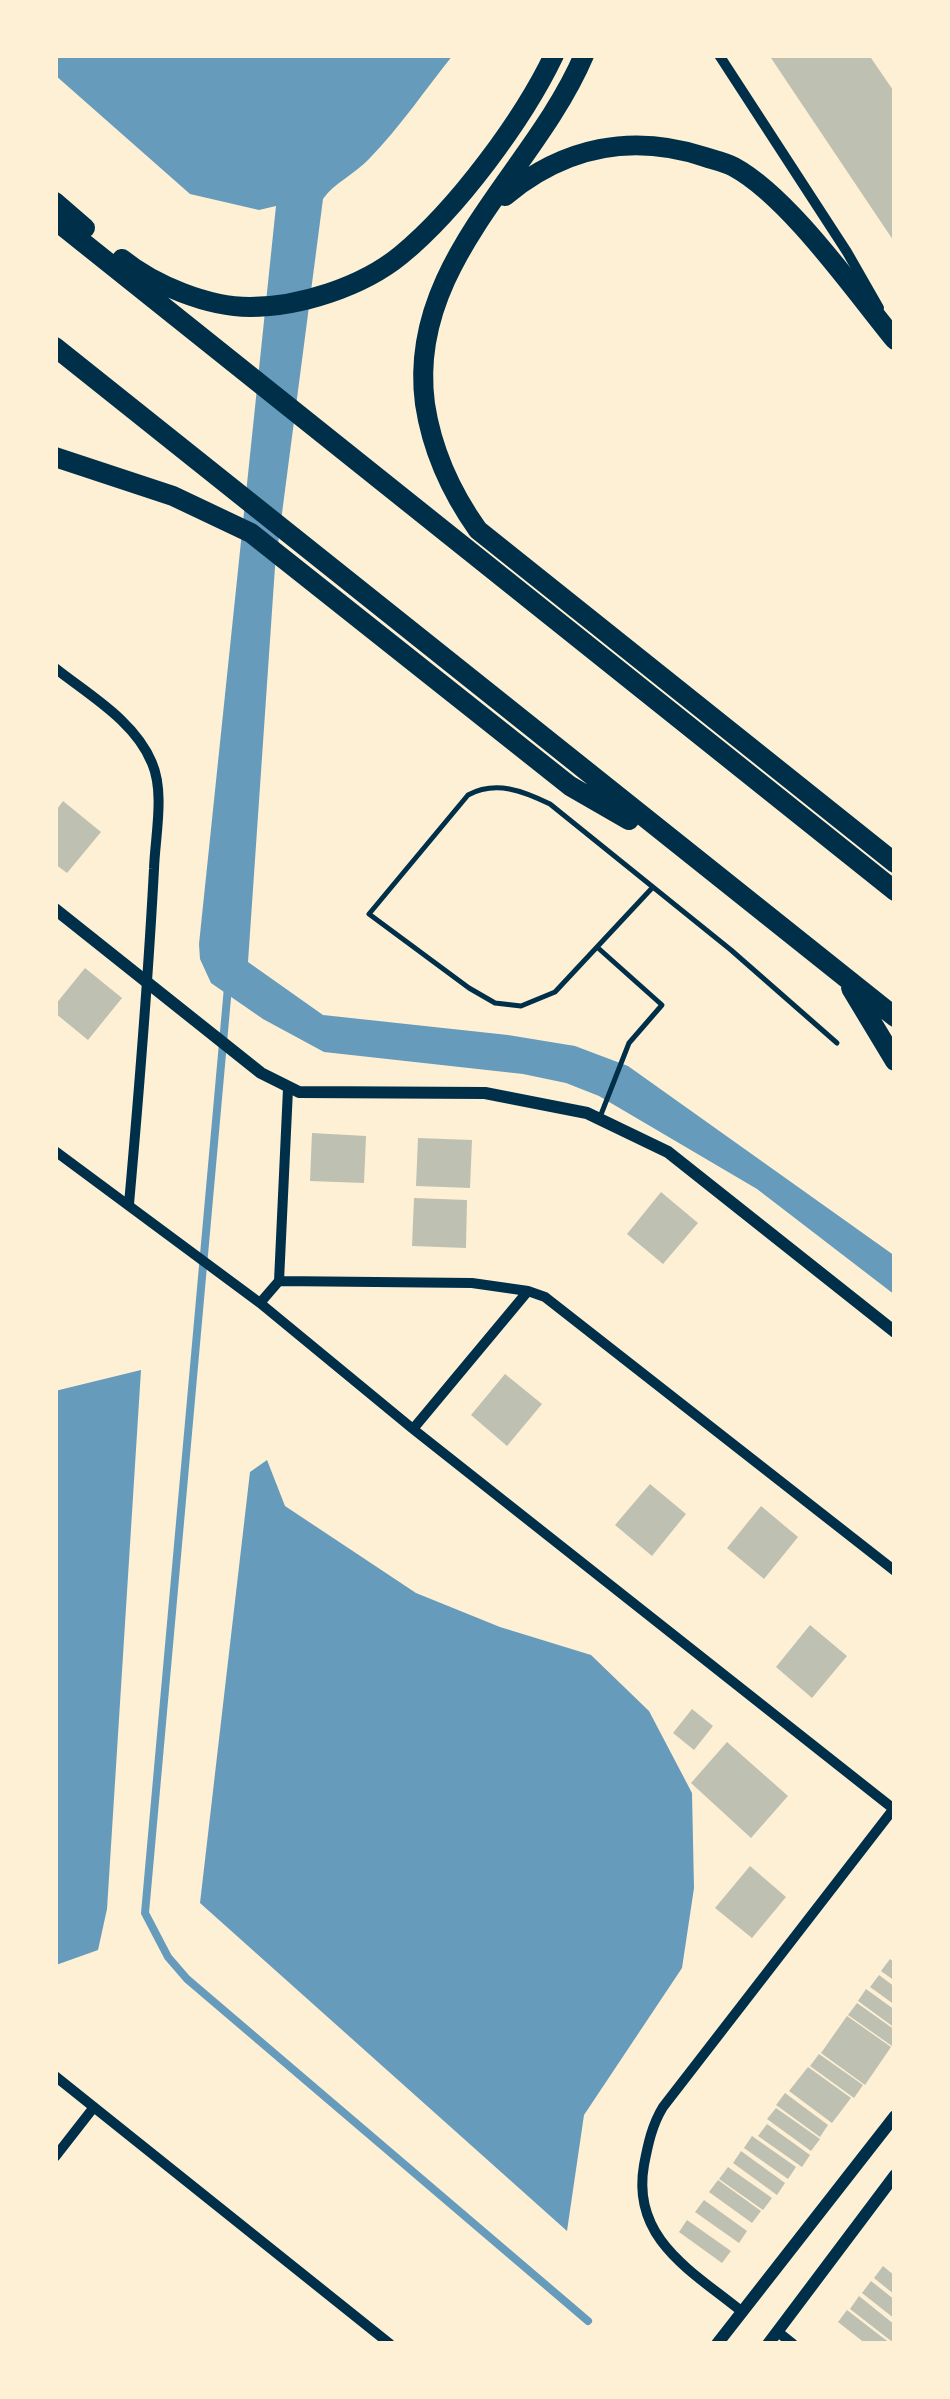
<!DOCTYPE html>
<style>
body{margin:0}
#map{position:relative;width:950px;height:2399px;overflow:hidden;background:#fdf0d5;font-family:"DM Sans",sans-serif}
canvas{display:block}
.frame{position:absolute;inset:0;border:58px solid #fdf0d5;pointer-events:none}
</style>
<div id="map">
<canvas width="950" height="2399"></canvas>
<div class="frame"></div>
</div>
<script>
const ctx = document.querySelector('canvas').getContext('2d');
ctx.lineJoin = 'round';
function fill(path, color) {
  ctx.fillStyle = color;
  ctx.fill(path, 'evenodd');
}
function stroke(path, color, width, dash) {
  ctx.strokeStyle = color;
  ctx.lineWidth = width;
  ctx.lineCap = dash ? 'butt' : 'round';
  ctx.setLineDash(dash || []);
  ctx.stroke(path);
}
fill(new Path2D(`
 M55,55H453C425,90 400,127 369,159C355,174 334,183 323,199L275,567L248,962L323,1015L508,1035L575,1046L628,1066L895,1256V1295L757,1189L599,1096L566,1083L523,1074L324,1052L263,1019L211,983L200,959L199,944L276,206L259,210L190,194L55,75Z
 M141,1370L107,1909L98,1950L56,1965L55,1391Z
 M267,1460L285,1506L416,1593L500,1627L591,1655L649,1711L692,1793L694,1888L682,1968L584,2115L567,2231L200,1903L250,1472Z`), '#669bbc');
stroke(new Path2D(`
 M228,987L145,1913L168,1957L187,1979L588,2321`), '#669bbc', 8);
fill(new Path2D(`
 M769,55H869L895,93V243Z
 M63,801L101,832L67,873L55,864V812Z
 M85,968L122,998L88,1040L55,1013V1005Z
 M312,1133L366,1136L364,1183L310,1181Z
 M418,1138L472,1140L470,1188L416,1186Z
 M661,1192L698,1223L663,1264L627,1234Z
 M414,1198L467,1200L466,1248L412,1246Z
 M505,1374L542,1404L507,1446L471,1415Z
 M650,1484L686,1514L652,1556L615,1525Z
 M761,1506L798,1537L764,1579L727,1548Z
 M810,1625L847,1656L812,1698L776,1667Z
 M692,1709L713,1726L694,1750L673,1733Z
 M727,1742L788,1796L751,1838L691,1783Z
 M750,1866L786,1897L752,1938L715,1908Z
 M890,1959L895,1963V1981L881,1971Z
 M879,1975L895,1987V2005L870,1987Z
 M866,1989L895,2010V2028L858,2001Z
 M857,2003L895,2030L892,2046L848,2015Z
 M847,2016L891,2047L865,2085L821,2053Z
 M819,2054L863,2085L854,2098L810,2066Z
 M808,2067L851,2098L832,2123L789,2091Z
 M785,2093L828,2125L820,2137L776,2105Z
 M776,2108L820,2139L811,2151L767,2119Z
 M767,2124L810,2155L802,2167L758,2136Z
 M752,2136L796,2167L788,2179L744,2148Z
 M741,2151L785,2183L777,2195L733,2163Z
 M728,2167L772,2198L763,2210L719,2179Z
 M718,2180L761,2211L752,2223L709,2192Z
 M704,2200L747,2231L739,2243L695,2212Z
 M687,2220L731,2251L722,2263L679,2232Z
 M883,2266L895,2276V2295L874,2278Z
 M871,2281L895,2300V2319L862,2293Z
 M859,2296L895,2325V2344L850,2309Z
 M847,2310L891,2344H866L838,2322Z`), '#bec0b2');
stroke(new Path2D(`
 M894,55L895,57
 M653,887L555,992L521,1006L495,1003L469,988L369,914L468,795C496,780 523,791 550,804L731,950L837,1043
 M597,947L662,1005L629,1043L600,1117`), '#003049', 5);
stroke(new Path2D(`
 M719,55L847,252L879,308
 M55,668C89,695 135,721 152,763C165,793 155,837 154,869C148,981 139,1092 129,1204
 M55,1151L260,1303L413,1429L895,1810
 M279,1281L472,1283L528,1291L545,1297L895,1571
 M260,1303L279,1281L288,1089
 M413,1429L528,1291
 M55,2076L390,2344
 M55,2157L94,2107
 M741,2311C692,2271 631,2239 644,2165C648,2144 652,2125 663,2107L895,1807
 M778,2332L793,2344`), '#003049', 10);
stroke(new Path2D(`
 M55,909L261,1073L299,1092L485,1093L587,1113L668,1152L895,1332
 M717,2344L895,2116
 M768,2344L895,2175`), '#003049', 12);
stroke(new Path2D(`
 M584,55C534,173 406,264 425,404C432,450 451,492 478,530L895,863
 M505,196C564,147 632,133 705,157C714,160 725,162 734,167C789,197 854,290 895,340
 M55,202L85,228
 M55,220L895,891
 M122,259C154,285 208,307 250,307C299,307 362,287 401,255C457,209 523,120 554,55
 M55,347L895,1017
 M55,457L173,496L251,533L570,786L629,820
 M851,988L895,1061`), '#003049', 20);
</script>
